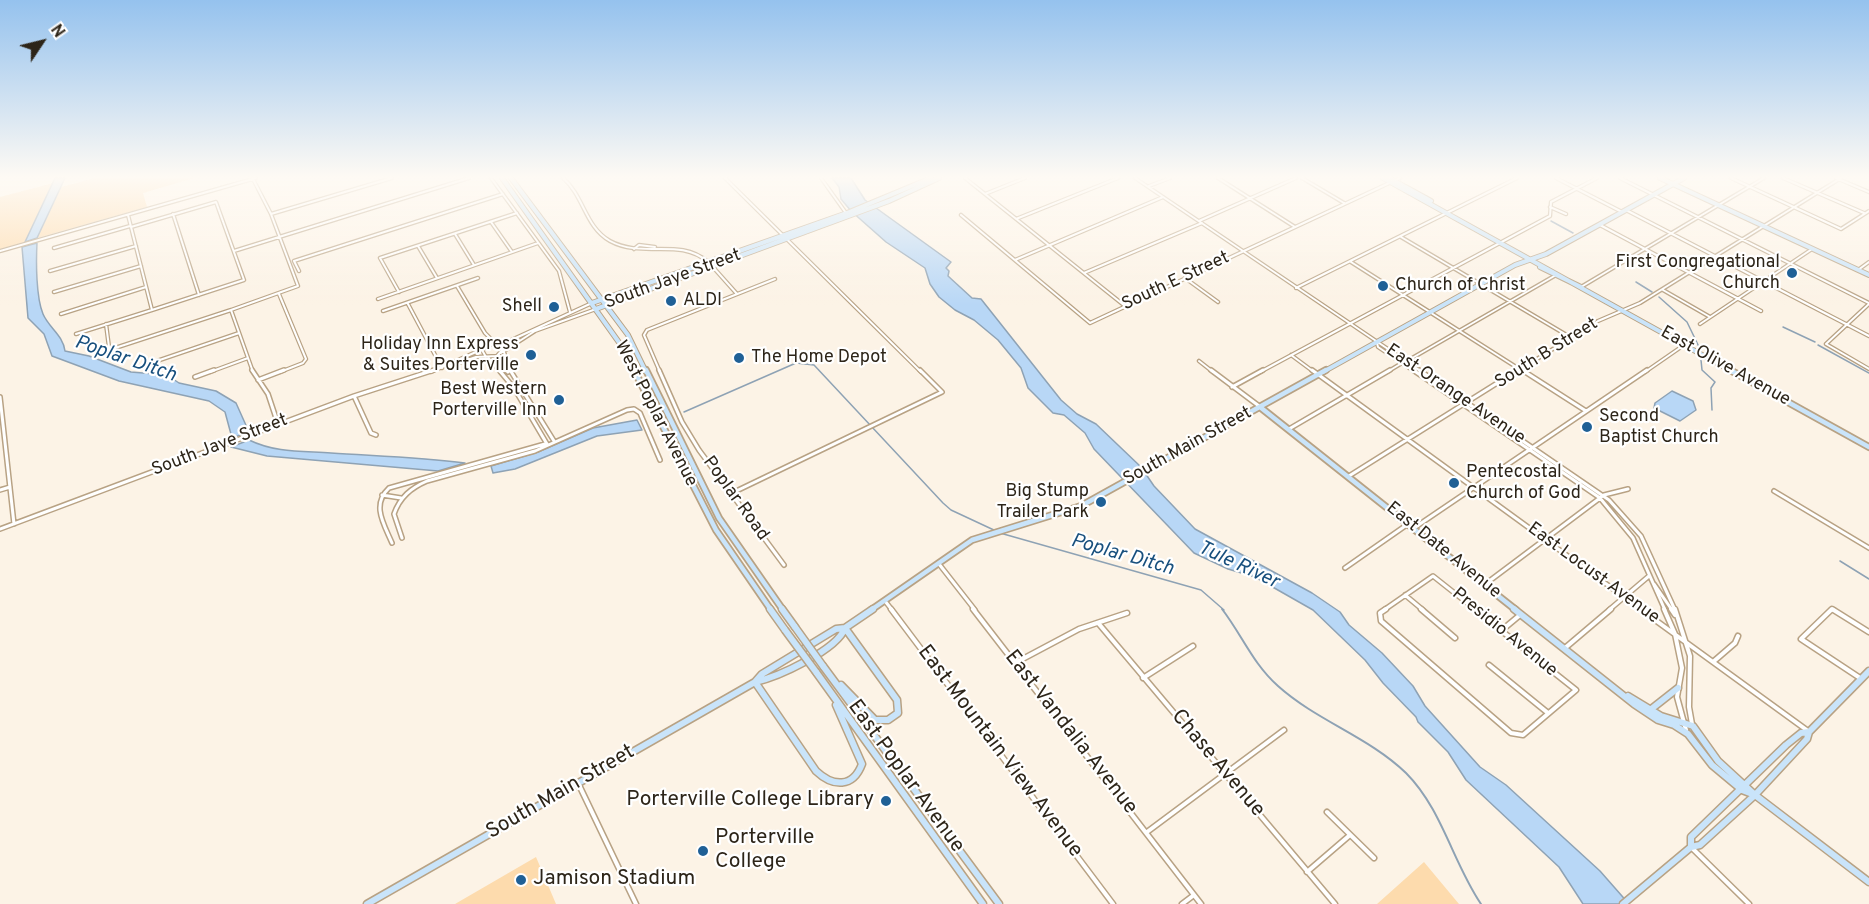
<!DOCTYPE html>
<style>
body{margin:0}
#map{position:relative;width:1869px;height:904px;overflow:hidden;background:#fcf3e6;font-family:Overpass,sans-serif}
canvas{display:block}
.north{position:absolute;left:12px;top:12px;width:60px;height:60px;-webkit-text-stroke:4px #fff;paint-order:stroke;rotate:55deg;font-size:16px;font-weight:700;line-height:24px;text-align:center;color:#2d2519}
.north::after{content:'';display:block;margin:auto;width:21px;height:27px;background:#2d2519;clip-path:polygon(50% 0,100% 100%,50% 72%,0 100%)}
</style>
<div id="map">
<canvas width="1869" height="904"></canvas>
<div class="north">N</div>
</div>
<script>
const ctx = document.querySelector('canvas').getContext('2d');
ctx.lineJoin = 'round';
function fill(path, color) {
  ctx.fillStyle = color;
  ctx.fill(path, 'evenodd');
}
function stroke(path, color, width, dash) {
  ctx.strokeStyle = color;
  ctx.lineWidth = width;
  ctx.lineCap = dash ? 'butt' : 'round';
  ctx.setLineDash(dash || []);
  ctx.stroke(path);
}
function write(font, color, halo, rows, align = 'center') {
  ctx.font = font + ' Overpass,sans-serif';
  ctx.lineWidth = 4.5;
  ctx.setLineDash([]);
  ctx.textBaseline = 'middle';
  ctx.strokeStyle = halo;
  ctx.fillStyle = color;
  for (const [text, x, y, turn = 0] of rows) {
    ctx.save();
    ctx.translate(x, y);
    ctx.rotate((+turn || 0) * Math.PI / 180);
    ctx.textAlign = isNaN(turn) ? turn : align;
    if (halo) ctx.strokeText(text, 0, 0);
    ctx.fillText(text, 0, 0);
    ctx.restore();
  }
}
fill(new Path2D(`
 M94,178H195L143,193L147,207L37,238L61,187Z
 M53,183L25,242L0,249V197Z
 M536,857L556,904H455Z
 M1424,862L1459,904H1377Z`), '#fddbad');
const water = new Path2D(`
 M55,178H65L37,238L25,242Z
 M832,178H851L865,200L951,262L946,268L949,271L948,276L972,298L981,299L1061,400L1077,414L1096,424L1141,467L1154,486L1195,529L1312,593L1340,612L1349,625L1382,653L1413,686L1425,706L1480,767L1506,785L1600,871L1629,904H1583L1559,867L1466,780L1448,752L1418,722L1416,717L1383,683L1365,660L1313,610L1255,577L1228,569L1194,553L1094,449L1085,433L1064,415L1053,413L1028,388L1021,368L998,340L974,320L955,310L939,297L930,284L925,268L886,242L851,211L841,199L839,187Z
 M37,243C36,262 36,297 43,314C49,328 63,335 65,351L89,356L131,372L167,375L179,383L216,391L236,403L249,432L232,438L225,412L209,401L119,381L52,356L44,334L28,318L22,247Z
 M1672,391L1693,401L1696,410L1680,421L1654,408L1655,403Z
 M637,420L642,430L597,436L515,469L493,473L491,466L538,452L593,428Z
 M249,440C276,453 302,451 331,453C376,456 420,457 465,463L438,471L267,456L231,447Z`);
fill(water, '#b8d7f6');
stroke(water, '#8ea2b4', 1.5);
stroke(new Path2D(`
 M1551,221L1573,233
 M1636,282L1652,292
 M1659,297L1687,322L1700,349
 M1783,327L1815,342
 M1818,345L1869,373
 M1701,360L1702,370L1715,382L1711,388L1712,410
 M684,412L796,363L814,365L943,503L951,510L996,531
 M1000,533L1201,590L1224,610
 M1840,561L1869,579`), '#8ea2b4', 1.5);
stroke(new Path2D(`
 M1222,609C1242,635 1253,664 1278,686C1317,721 1369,737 1406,773C1442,809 1453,863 1481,904`), '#8ea2b4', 2);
const streetFar2 = new Path2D(`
 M491,178L559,271L570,312
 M563,178C584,196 585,227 610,241C643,259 679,237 708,262
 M725,178L921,372
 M821,178L846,213
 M965,178L1125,306
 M1135,178L1422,372
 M1218,178L1295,227
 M1302,178L1344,203
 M1556,178L1622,212
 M1620,178L1869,303
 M1731,178L1841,229L1869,211
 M1783,178L1864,213
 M1836,178L1869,192
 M1149,186L1170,178
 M985,194L1025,178
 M216,202L244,280L152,310L131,227Z
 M1550,207L1566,214
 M1626,210L1869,336
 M173,214L199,295
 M271,214L392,178
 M128,215L131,227
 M961,215L1090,323L1400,178
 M1016,219L1118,178
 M1199,221L1296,178
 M491,222L512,252
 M1600,225L1761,311
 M455,234L474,265
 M1401,237L1570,337
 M418,246L437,278
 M54,248L130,226
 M634,249L639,245L655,247
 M0,251L256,178
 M234,251L469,178
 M1015,260L1163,197
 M1351,262L1524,372
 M712,266L737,294
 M1858,270L1869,262
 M50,271L136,246
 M299,271L294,261L503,194
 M1084,273L1202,223
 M1185,278L1218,302
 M457,286L485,333L496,344
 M1581,287L1764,178
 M1296,288L1517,178
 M1663,290L1710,317
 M54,292L141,266
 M399,292L380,258L517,213
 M279,294L306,359L303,363L280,372
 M378,299L538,243
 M408,304L442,368
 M1869,304L1826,344L1869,369
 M383,311L478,278
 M61,314L146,287
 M106,324L109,347L112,349L231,310
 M1700,324L1812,249
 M76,334L152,310
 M1377,343L1378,347L1415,372
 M504,352L511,372
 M501,353L535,331L596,309
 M499,355V361L508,372
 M1291,355L1314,372
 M486,357L482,350L489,345L507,342L592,303
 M488,357L500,372
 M1199,361L1213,372
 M1407,361L1556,275
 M148,364L239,333
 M447,367L476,357L497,356L503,349L498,344
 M210,372L248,358
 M253,372L231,310L298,286L271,214L253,179
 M431,372L485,348
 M660,372L644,335L647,330L775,279
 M1260,372L1550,216L1551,202L1597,178
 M1387,372L1402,363
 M1516,372L1598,321L1640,303L1841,178
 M1645,372L1684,345`);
const streetFar1 = new Path2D(`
 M252,370L268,394L278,424
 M499,370L514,388L547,444
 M507,370L508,372
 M510,370L554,441
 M659,370L682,422L699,450L784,565
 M1211,370L1259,406
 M1312,370L1642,610
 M1413,370L1600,498L1633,538L1665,610
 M1419,370L1609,500L1641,536L1675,610
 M1522,370L1586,411
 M195,377L214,370
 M258,380L284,370
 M1232,387L1263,370
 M354,396L371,433L376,435
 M0,397L14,524
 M1289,429L1390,370
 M1349,476L1518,370
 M0,490L10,487
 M1774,491L1869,548
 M730,494L942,392L920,370
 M382,495L401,498
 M1414,528L1647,370
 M0,529L354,396L434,370
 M402,538L394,514C400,497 411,488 427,481L535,451L627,410L634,409L640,413L660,460
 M392,543C384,524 371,505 389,488L545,444
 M939,564L975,610
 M1345,568L1408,524
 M1654,584L1672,610
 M1484,585L1604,495L1628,489
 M1405,595L1423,610
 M885,601L892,610
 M1384,610L1433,576L1476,610
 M1609,610L1649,576
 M1831,610H1834`);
const street = new Path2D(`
 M891,609L1113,904
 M973,609L1201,904
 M1386,609L1380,613L1381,621L1511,733L1523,735L1576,690L1474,609
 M1421,609L1455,638
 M1640,609L1808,731
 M1664,609L1675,634L1682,668L1677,697L1686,730
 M1671,609L1675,615
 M1675,609L1690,656L1689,707L1692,724
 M1099,624L1335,904
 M1502,630L1520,615
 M1565,648L1611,609
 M1713,662L1735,643L1738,636
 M1015,663L1079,629L1127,613
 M1489,665L1548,713
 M1143,678L1193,646
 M1860,678L1801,639L1832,609L1869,632
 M579,785L636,904
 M1327,812L1374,858
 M1147,832L1284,730
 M1692,848L1749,904
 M1307,872L1350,835
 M1182,904L1194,895`);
const secondaryFar2 = new Path2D(`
 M502,178L623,348L635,372
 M511,178L628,335L646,372
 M1383,178L1733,372
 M1389,178L1431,201
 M1660,178L1869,275
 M1540,267L1581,287
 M592,303L847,213L931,178
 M596,309L889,201L939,178
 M1323,372L1515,265L1546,254L1684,178`);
const secondaryFar1 = new Path2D(`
 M634,370L716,530L771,610
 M646,370L719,518L783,610
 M1730,370L1869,447
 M1260,407L1516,610
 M871,610L972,540L1081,506L1326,370`);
const secondary = new Path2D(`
 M770,609L785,630
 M782,609L795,627
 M1514,609L1634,704L1658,720L1674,725L1688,734L1712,765L1742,790L1755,795
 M823,666L999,904
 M816,672L983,904
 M755,682L816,771C833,787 853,788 862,764L836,705
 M755,682C778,677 837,650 845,628
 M841,685L875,720H888L898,713L897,700L845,628
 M1628,696L1661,716L1693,726L1718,761L1755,795L1869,882
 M1650,710L1678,688
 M1691,847V837L1786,745L1801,733L1809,732
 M367,904L755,682L762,674L836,629L845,628L873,609
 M1623,904L1691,847L1700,845L1755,795L1807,739L1809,732L1869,671`);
stroke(streetFar2, '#b8a284', 4.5);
stroke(streetFar1, '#b8a284', 6);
stroke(street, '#b8a284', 7);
stroke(secondaryFar2, '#b8a284', 6);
stroke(secondaryFar1, '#b8a284', 8);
stroke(secondary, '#b8a284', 9);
stroke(streetFar2, '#fff', 2);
stroke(streetFar1, '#fff', 3);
stroke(street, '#fff', 4);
stroke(secondaryFar2, '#c9e4fa', 4);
stroke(secondaryFar1, '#c9e4fa', 4.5);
stroke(secondary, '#c9e4fa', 6);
const secondaryBridge = new Path2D(`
 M795,627L823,666
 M785,630L816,672`);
stroke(secondaryBridge, '#b8a284', 9, []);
stroke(secondaryBridge, '#c9e4fa', 6);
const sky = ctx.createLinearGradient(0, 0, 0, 305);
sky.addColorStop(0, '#95c2ee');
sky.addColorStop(0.58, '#fefaf4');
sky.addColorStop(1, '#fefaf400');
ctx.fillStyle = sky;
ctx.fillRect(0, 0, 1869, 305);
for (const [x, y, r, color] of [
 [1792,273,6,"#1f6096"],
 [1383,286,6,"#1f6096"],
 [671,301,6,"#1f6096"],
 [554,307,6,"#1f6096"],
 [531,355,6,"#1f6096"],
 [739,358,6,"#1f6096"],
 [559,400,6,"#1f6096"],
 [1587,427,6,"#1f6096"],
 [1454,483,6,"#1f6096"],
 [1101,502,6,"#1f6096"],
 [886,801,6,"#1f6096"],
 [703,851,6,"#1f6096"],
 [521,880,6,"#1f6096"]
]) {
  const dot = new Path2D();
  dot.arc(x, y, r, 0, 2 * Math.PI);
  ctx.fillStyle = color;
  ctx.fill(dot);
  stroke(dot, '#fff', 2);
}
write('18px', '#2d2519', '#fff', [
 ["First Congregational",1780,263],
 ["Church",1780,284],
 ["Church of Christ",1395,286,"left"],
 ["ALDI",683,301,"left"],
 ["Shell",542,307],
 ["Holiday Inn Express",519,345],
 ["& Suites Porterville",519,366],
 ["The Home Depot",751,358,"left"],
 ["Best Western",547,390],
 ["Porterville Inn",547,411],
 ["Second",1599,417,"left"],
 ["Baptist Church",1599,438,"left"],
 ["Pentecostal",1466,473,"left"],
 ["Church of God",1466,494,"left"],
 ["Big Stump",1089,492],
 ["Trailer Park",1089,513]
], 'right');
write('18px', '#2d2519', '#fff', [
 ["South Jaye Street",673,280,-20],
 ["South E Street",1176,282,-25],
 ["South B Street",1547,354,-32],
 ["East Olive Avenue",1725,367,29],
 ["East Orange Avenue",1455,395,34],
 ["West Poplar Avenue",655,414,63],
 ["South Jaye Street",220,446,-21],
 ["South Main Street",1188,447,-29],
 ["Poplar Road",735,499,54],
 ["East Date Avenue",1443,551,39],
 ["East Locust Avenue",1593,574,36],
 ["Presidio Avenue",1504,633,39]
]);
write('italic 20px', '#174f7d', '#fff', [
 ["Poplar Ditch",125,360,19],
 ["Poplar Ditch",1122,556,16],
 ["Tule River",1238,566,25]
]);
write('21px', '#2d2519', '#fff', [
 ["East Vandalia Avenue",1070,733,52],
 ["East Mountain View Avenue",999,752,53],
 ["Chase Avenue",1217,764,50],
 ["East Poplar Avenue",905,777,54],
 ["South Main Street",561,793,-30]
]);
write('21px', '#2d2519', '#fff', [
 ["Porterville College Library",874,801,"right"],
 ["Porterville",715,839],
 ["College",715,863],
 ["Jamison Stadium",533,880]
], 'left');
</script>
